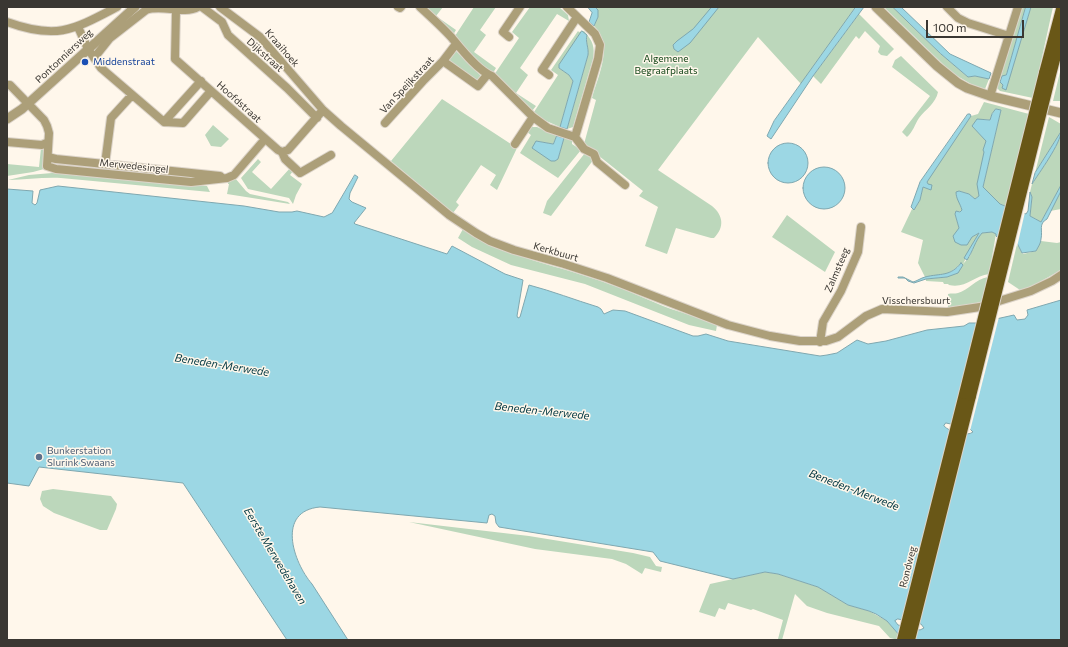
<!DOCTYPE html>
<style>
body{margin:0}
#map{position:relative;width:1068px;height:647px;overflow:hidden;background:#fff7eb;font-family:Commissioner,sans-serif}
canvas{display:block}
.frame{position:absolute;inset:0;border:8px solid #3a3732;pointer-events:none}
.scale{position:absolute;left:926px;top:20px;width:98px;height:18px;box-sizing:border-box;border:2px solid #3a3732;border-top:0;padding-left:5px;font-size:12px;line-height:14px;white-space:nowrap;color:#3a3732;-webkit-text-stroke:3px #fff7eb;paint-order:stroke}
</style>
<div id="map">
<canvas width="1068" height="647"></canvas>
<div class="frame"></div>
<div class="scale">100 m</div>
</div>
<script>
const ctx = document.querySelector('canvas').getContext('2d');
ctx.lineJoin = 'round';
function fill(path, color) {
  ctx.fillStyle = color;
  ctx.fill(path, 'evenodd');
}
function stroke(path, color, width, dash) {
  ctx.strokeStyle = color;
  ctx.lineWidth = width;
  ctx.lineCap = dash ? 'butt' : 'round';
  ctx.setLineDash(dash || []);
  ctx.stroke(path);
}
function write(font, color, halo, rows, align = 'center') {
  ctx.font = font + ' Commissioner,sans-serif';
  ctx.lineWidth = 3;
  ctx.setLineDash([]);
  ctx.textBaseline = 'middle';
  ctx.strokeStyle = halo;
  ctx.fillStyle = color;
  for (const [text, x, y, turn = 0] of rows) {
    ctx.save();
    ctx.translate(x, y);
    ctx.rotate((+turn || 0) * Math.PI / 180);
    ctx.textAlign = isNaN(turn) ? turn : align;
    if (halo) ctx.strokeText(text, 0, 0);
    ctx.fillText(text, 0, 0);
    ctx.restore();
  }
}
fill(new Path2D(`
 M424,7H443L436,16L456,30L453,35Z
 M474,7H496L480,30L486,35L474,52L496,68L493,73C477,64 465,50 455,36Z
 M530,7H559L568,15L569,21L557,14L520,68L528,75L516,93L536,106L532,111L494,75L519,38L512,32Z
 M595,7H856L801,84L758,37L658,170L712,206C723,215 725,227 714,238H711L676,228L667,254L645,246L658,207L639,196L643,191L584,144L596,100L592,98C598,76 614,45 594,26L598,17V10Z
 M884,7H893L941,54L968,77L975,76L989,79L985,89L971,84L952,73Z
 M1021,7H1026L1006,75L1000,82L1006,89L1031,7H1053L1033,98L1000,91L997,88Z
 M859,14L894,49L887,56L881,55L878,52L880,46L865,31L859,39L856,36L821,84L813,76Z
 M578,31L579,32L584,31C593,41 595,47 593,59L573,127L567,129L588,55C588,49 586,41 587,35L559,68L569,75L573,81L560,127L544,120L534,112L558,75L551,70Z
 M455,50L482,77L478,80H476L450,62L449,57Z
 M901,56L938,92C936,103 925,110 919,118C915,124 913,132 907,137L902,132L930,96L892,67L895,60Z
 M1061,68V101H1053Z
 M442,99L517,148L497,190L490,185L496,175L481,165L456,202L459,205L453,213L391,161Z
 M984,102L1029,114L1007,206L1000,204L983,187L1001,110L996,109L992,114L990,120L984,119L972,126L987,141L979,196L975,199L969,194L959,191L962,210L955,214L959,228L972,237L979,233L963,264L970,256L976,239L982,233L992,232L996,234L989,274C974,276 965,289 949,285L948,284H944L943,282L926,281V279L947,277L957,273L963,265L961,263C951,275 940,276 925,277L918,263L923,240L901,232L912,209L914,210L920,200L923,187L931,189L926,182L971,116L978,114Z
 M1049,117L1061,124V132L1035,173Z
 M213,125L229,139L221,147L211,146L205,135Z
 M531,127H537L557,136L553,144L536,141L558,159L564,138L572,140V144L581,150L558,178L520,153L531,135L527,132Z
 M1061,136V185L1041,222L1030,216L1032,197L1030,192L1032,184L1052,153Z
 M45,147L44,169L33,172L7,176V164L39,167L41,148Z
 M585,153L594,159L551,216L543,213L547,201Z
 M258,159L261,162L252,172L271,189L291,167L293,171L290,175L302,184L296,195L293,204L289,198L248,189L241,178Z
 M60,170L207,186L210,192L61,178C43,177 26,180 8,180L29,175L52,173Z
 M235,178L246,191L250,194L288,202L290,204L227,194L229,184H228V182Z
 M1061,191V209L1050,211Z
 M787,215L835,252L825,272L772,237Z
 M463,229C510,259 558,265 609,284C630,291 650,301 671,309C687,314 702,319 717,325L716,331L689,325L585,284L511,265L472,247L458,238Z
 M1041,241L1057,243L1061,242V270L1029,288L1020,290L1008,282L1017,244L1022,253L1023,254L1036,251Z
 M988,277L982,302L948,308V294C951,293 955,294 958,293C969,290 975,279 988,277Z
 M53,489L111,496L117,504L116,509L107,530H100L54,513L43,506L40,499L42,491Z
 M409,522L529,536L633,553L650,557L656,566L662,567L661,572L645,568L642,574L626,564L612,559L535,549Z
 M765,572L778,574L818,587L848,605L869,611L887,621L900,636L899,640L890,638L879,626L827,613L807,606L795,594L782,640L778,639L783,620L753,609L751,610L728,603L725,610L719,608L715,617L699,612L710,584Z`), '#bcd7bb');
const water = new Path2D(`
 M588,7H595L598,10V17L594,26L589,22L592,13Z
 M712,7H719L690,43L678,52L674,49L673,45L677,41L693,29Z
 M856,7H864L813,76L771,139L767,136L774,121Z
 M893,7H901L950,54L991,73L989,79L975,76L968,77L941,54Z
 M1026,7H1031L1006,90L1002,88L1003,85L1000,82L1002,76L1006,75Z
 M582,31L587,35C585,41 589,48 588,55L567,129L560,127L573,81L569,75L559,68V65Z
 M996,109L1001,110L983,187L1000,204L1026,214L1028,211L1030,192L1032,197L1030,216L1041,222L1061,185V191L1047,219C1038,224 1043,230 1041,239C1041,243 1038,247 1036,251L1022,253L1017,243L998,238L996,236V234L992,232L982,233C975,241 973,251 967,260L964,258L979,233L972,237L967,245H961L955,242L953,236L959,228L955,214L956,211L960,212L962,210C960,203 956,199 956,192L959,191L969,194L975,199L979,196L977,184L984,152L983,150L986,141L972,126L977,119L990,120L992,114Z
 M968,114H970L971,116L927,182L928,184L932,185L931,190L923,187L920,200L914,210L911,207L920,182Z
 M1061,132C1061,143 1039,173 1032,184L1035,173Z
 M557,136L564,138L558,159L555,161H551L532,148L536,141L553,144Z
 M768 163a20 20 0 1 1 40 0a20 20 0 1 1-40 0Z
 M803 188a21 21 0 1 1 42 0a21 21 0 1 1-42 0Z
 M355,175L358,177L350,193L349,199L352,202L366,208L354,223L355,224L447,254L452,246L505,274L523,280L517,316L518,318L520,317L529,285C552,291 575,300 598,307L601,309L604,314L613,310L625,311L693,336H698L706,334L728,341L820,356L827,355L837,353L857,340L868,344L886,341L927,330L964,326L969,323H978L1014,315L1017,320L1025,319L1028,315L1027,310L1061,300V640H906L900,636L887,621L876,614L869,611L848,605L818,587L778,574L765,572L733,579L660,561L653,552L499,527L496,523L495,516L492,514L489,515L487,523L320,507C276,511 293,562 312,584L348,640H287L183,483L39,467L29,486L7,483V189L33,191L32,203L35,205L37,203L40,190L58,186L244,206L279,212H292L297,211L324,217L332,213ZM946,423L969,428L973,432C967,437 949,432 944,426ZM898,619L921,624L924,628L920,630L898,625L895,621Z
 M961,263L963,265L958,273L947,277L926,279L914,283L908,281L905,278H898V277H903L913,282C917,281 921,278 925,277C941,273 950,277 961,263Z`);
fill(water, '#9cd7e4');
stroke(water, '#7fa7af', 1);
fill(new Path2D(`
 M1006,204L1025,212L1017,247L1016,244L1004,242Z
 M999,317L970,431L951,426L977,321H985Z`), '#fff7eb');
const minor = new Path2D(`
 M202,7L222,22L228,35L287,88L317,118
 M220,7L260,37L323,110L341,126L449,215L476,233L490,241L514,250L564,264L607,278L728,325L770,336L800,341H826L838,337L866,316L882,309L947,312L980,307L1031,291L1052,281L1061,275
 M398,7L400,8L401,7
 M420,7C431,17 442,27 452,38C461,49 478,71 492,76L533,117L548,128L575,137
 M567,7L595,34L600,45L598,59L575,137
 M947,7L958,18L968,23L1009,36
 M176,10L175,59L278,150L282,152L288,150L323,110
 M7,22C57,40 73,30 117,7
 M78,27L88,49L101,68L164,122
 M509,37L503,32L520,7
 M456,44L443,61L478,86L487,75
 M94,58L110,38L146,10C162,4 183,15 198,7
 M549,75L542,70L577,17
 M201,81L164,122L183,123L211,91
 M7,85H10L44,120L47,126L49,133L47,166L56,169L191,182L227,178L234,175L265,139
 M990,96L1018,7
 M385,123L423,81L443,61
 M575,137L584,149L594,154L597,162L625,185
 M7,142L42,145L48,142
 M515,144L533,117
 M282,152L285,159L300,173L331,155
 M48,157L56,159L220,176
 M105,164L111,118L132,95
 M820,342L823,322L841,291L858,252L861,227`);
const tertiary = new Path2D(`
 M876,7L937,66L958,83L967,88L990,96L1061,113
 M7,119L22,109L135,7`);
const primary = new Path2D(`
 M1044,73L1061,9
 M1051,75L1061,37
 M902,640L964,394
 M910,640L971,396`);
stroke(minor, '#dcd4ca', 10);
stroke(tertiary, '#dcd4ca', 11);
stroke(primary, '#dcd4ca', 12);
stroke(minor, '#ac9f79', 8);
stroke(tertiary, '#ac9f79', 9);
stroke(primary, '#695717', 10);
const primaryBridge = new Path2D(`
 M964,394L1044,73
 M971,396L1051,75`);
stroke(primaryBridge, '#dcd4ca', 12, []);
stroke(primaryBridge, '#695717', 10);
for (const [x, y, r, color] of [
 [85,62,4,"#1a4fb4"],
 [39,457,4,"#5c6f8a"]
]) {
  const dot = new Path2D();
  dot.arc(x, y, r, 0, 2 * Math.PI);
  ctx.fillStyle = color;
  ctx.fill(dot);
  stroke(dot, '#fff7eb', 1.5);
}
write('10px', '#3a3732', '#fff7eb', [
 ["Kraaihoek",282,48,49],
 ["Dijkstraat",265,55,42],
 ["Pontonniersweg",64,56,-43],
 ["Van Speijkstraat",407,85,-47],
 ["Hoofdstraat",239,102,42],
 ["Merwedesingel",134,166,6],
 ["Kerkbuurt",556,252,16],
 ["Zalmsteeg",837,270,-67],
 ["Visschersbuurt",916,301],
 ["Rondweg",908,567,-76]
]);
write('10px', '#144719', '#fff7eb', [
 ["Algemene",666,59],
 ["Begraafplaats",666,71]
]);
write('10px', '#164399', '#fff7eb', [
 ["Middenstraat",93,62]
], 'left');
write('10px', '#4e5e75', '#fff7eb', [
 ["Bunkerstation",47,451],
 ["Slurink Swaans",47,463]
], 'left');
write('italic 11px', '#003741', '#fff7eb', [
 ["Beneden-Merwede",222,365,9],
 ["Beneden-Merwede",542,411,6],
 ["Beneden-Merwede",854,490,21],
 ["Eerste Merwedehaven",275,556,59]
]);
</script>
